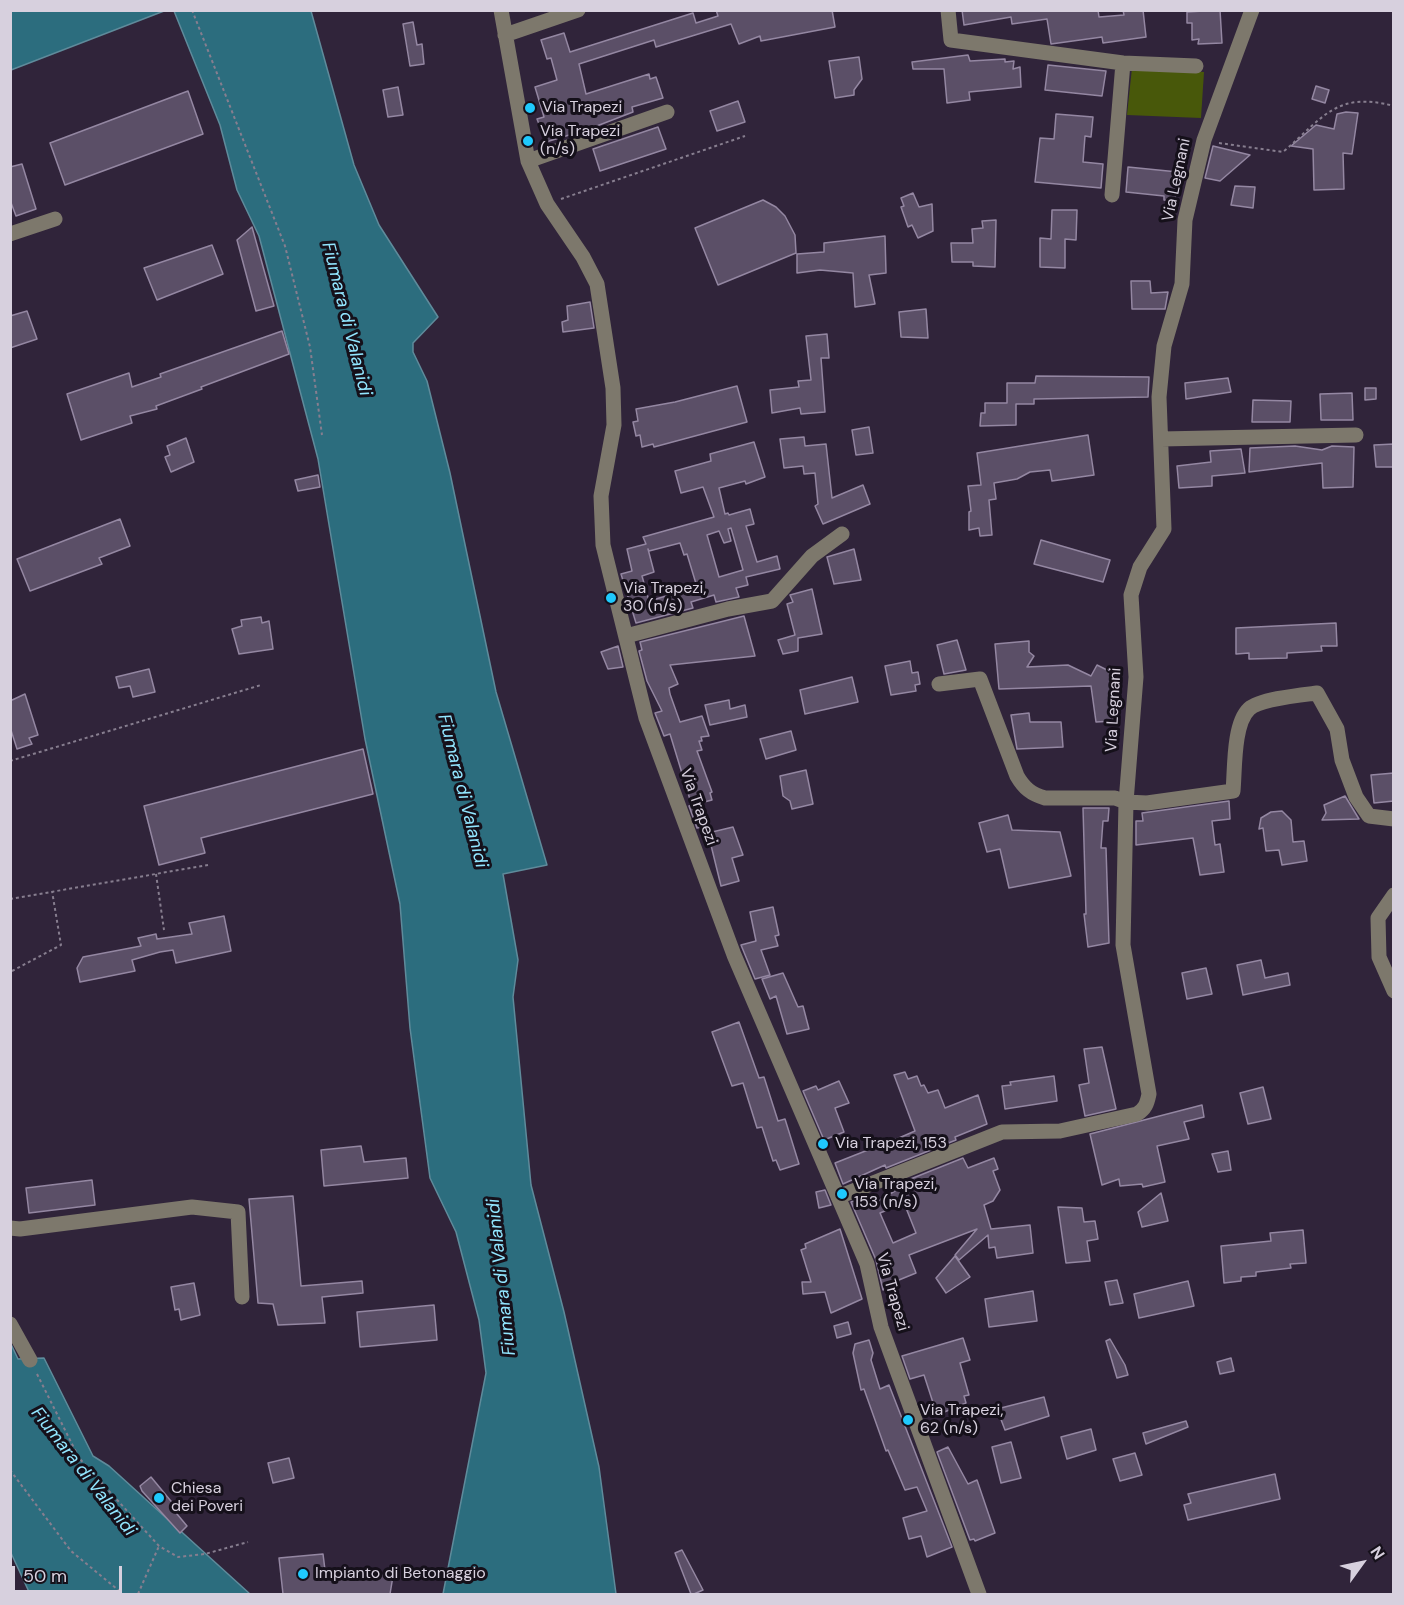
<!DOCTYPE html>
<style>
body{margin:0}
#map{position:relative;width:1404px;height:1605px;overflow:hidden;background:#30243a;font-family:"DM Sans",sans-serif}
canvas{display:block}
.frame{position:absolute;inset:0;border:12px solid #d7d0de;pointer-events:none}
.north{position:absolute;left:1332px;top:1533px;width:60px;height:60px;-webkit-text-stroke:4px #15101a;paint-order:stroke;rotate:57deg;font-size:16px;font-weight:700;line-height:24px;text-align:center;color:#d7d0de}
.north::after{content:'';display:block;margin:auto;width:21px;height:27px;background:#d7d0de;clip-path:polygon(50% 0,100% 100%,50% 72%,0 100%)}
.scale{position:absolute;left:12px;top:1566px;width:110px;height:27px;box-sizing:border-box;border:3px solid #d7d0de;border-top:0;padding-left:8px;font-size:18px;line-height:21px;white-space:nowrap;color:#d7d0de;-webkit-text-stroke:4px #15101a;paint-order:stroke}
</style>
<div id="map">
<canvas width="1404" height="1605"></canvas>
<div class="frame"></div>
<div class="north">N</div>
<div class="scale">50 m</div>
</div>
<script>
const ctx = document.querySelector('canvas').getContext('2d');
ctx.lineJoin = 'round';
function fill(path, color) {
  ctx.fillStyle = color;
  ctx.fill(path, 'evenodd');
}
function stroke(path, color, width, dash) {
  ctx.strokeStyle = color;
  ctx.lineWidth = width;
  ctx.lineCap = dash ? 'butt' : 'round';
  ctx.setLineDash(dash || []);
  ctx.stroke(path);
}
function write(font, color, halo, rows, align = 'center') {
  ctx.font = font + ' "DM Sans",sans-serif';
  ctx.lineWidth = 6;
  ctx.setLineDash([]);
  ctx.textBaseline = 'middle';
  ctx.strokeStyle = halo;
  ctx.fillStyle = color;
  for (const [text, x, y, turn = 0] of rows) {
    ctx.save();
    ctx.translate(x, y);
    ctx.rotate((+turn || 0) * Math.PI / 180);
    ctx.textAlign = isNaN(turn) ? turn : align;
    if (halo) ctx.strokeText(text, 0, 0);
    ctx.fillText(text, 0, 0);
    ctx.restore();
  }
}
fill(new Path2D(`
 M1132,68L1204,72L1201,118L1127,115Z`), '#48580a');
const water = new Path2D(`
 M11,10H164V11L11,70Z
 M174,11H311L354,165L379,225L438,317L413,343V352L427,381L450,473L496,692L547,865L503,874L518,960L513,997L531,1185L564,1312L599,1467L616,1594H443L486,1373L479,1320L456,1232L430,1178L410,1028L400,904L365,739L318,459L259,236L237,190L220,125Z
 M10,1342L18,1359L44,1358L93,1456L109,1466L250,1594H30L11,1553Z`);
fill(water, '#2c6d7e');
stroke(water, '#5f8b9b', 1.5);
const building = new Path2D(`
 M716,10H832L835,27L761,41L760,36L739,44L731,24L656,47L654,40L579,64L586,94L649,74L650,79L656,77L663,98L632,107L633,112L589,129L546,142L537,119L544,117L535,87L557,80L551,58L547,59L541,40L564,33L570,52L693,13L696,23L718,16Z
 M962,10H1098L1099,17L1124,15L1123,10H1143L1146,37L1103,43L1102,37L1051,44L1047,19L1012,24L1011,17L964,25Z
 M1220,10L1222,43L1198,44L1199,39L1192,40V23H1187V12Z
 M413,22L417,45L422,44L424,64L410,66L403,24Z
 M968,55L970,61L1005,59V62L1014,61L1013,69L1020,67L1021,87L969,92L970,100L947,103L944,69H913L912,62Z
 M859,57L862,79L854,90V95L835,98L829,61Z
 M1048,65L1106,71L1102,96L1045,90Z
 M1316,86L1329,90L1325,103L1312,99Z
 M398,87L403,115L388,117L383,90Z
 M188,91L203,134L65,185L50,143Z
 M738,101L745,122L717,131L710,111Z
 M1346,112L1358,113L1352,154L1343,153L1344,189L1314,190L1313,149L1291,146L1316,125L1334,129L1337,114Z
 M1056,114L1093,117L1091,137L1085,136L1083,162L1103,164L1101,188L1035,182L1040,138L1054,139Z
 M658,127L666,149L600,171L593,149Z
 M1213,146L1250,155L1220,181L1205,178Z
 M22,164L36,209L16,216L10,200V167Z
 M1128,167L1178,172L1175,201L1164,200V196L1126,192Z
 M1235,186L1255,187L1253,208L1231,205Z
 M913,193L919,207L932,204L933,231L918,238L912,225L908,227L901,207L904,206L901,198Z
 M763,200L776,207L785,216L795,235L796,253L718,285L695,228Z
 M1052,210H1077L1076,240L1065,239V268L1040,267V238L1051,239Z
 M996,220L995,267L973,266V262H952L951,243H973L972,229L983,228L982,221Z
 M252,227L274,306L256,311L237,240Z
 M885,236L886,273L869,275L875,304L855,307L853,273L820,270L797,273V254L824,252V243Z
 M212,245L223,274L157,300L144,268Z
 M1131,281H1150L1151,293L1168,292L1165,309H1132Z
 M590,302L594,328L563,332L562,322L568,320L567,306Z
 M926,309L928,338L901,337L899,312Z
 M27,311L37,339L10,348V316Z
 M282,331L289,354L201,387L202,389L156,406L157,409L130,416L132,423L81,440L67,394L129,373L132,387L161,377L160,374Z
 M827,334L829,358H821L825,412L801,414L800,408L772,413L770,390L799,387L798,381L811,380L806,336Z
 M1036,376L1149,377L1148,397L1034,399V404H1016V425L980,426L981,413H985V403H1007V383H1035Z
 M1228,378L1231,392L1186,399L1185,383Z
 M737,386L747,422L654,447L653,444L642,447L640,435L636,436L633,422L638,421L636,409L675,402Z
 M1365,388H1376V399L1365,400Z
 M1352,393L1353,420H1321L1320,394Z
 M1253,400L1291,401L1290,422H1252Z
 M869,427L873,453L856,455L852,430Z
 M1088,435L1094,475L1052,481L1050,470L1030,472L1017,479L994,483L996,499L989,500L992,535L980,536L979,528L969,530V512L971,511L968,486L981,485L977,453Z
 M804,437L805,446L826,444L832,498L863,485L870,504L823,524L815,506L818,504L815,473L804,474L803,466L784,468L780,439Z
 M186,438L194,462L171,472L165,457L170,455L167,446Z
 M754,442L765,477L746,484L745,481L719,488L725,514L728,513L729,515L750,509L754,524L746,526L757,562L777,556L780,569L746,577L748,585L736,588L739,597L716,602L714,595L691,602L693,608L636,623L621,574L632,571L627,549L646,544L643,537L714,517L703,487L681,493L675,471L711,461L710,454ZM731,528L743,570L719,577L707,535L719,531L724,543L731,541L728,529ZM680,543L684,555L687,554L697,587L649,601L642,576L654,572L648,549L649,551Z
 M1394,444V467H1376L1374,445Z
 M1295,446L1322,450L1332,446L1354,447L1353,487L1323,488L1322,463L1249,472L1250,448Z
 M1241,449L1245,473L1212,476V486L1179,488L1177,466L1211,462L1210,451Z
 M318,475L320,487L298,491L295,480Z
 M120,519L130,546L99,558L102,564L30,591L17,559Z
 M1041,540L1110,560L1103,582L1034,564Z
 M854,549L861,580L834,584L827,557Z
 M812,589L822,634L798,638V651L783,654L778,640L795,635L787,604L793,602L790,595Z
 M744,616L755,656L670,665L678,684L669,688L670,694L680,722L702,716L709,736L701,737L702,741H699L702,750L697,751L712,792L710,793L712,800L700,803L707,826L697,828L689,806L700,803L692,806L670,734L664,736L655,713L662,711L647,681L639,651L642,650L640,642Z
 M261,617L262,623L269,621L273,649L239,654L232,629L242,626L241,620Z
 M1336,623L1337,646H1321L1322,651L1287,653V658L1249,659V653L1236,654V628Z
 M957,640L966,670L944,674L937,645Z
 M1029,641V652L1034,656L1027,667L1068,665L1091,676L1097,665L1117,675L1111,690L1113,721L1096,722L1091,686L999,689L995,644Z
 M618,646L623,667L608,669L601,652Z
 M910,661L912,673L918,672L920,684L915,685L916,691L891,695L885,666Z
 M149,669L155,692L133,697L130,686L119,688L116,677Z
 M852,677L858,702L805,714L800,690Z
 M25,694L38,735L29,738L32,744L17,749L10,727V701Z
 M729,700L730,709L745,705L747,717L710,725L705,705Z
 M1029,713L1030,722H1061L1063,747L1017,749L1011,715Z
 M791,731L796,750L766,759L760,739Z
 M363,749L373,794L201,838L205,853L159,865L144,806Z
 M806,770L813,804L792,809L790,801L783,796L780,776Z
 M1394,773V801L1374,803L1371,775Z
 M1345,796L1359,819L1322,820L1326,813L1324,805Z
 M1229,801L1230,819L1212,821L1215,845L1220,844L1224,872L1200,875L1193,838L1136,845V821H1143L1142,813Z
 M1083,808H1109L1108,821H1103L1101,848H1106L1109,943L1088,947L1084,914H1086Z
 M1282,811L1291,820L1293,842L1304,841L1307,861L1282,865L1279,850L1266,851L1263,828L1259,829L1261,818L1271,812Z
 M1008,815L1012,830L1060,832L1071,876L1009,888L1000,849L987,852L979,823Z
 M733,827L743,855L732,858L739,881L721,886L708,833Z
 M773,907L779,935L775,936L778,946L761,950L770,975L755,979L741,945L756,941L750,912Z
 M224,916L231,951L176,963L173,950L160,952L132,960L135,971L80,982L77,968L83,957L141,946L138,938L156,934L157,939L192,934L189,923Z
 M1261,960L1265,978L1288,973L1290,985L1243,995L1237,965Z
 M1206,968L1212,994L1187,999L1182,973Z
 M783,973L798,1007L803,1006L809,1029L787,1034L776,996L770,999L762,979Z
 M739,1022L759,1078L764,1077L778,1121L785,1119L799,1164L780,1170L776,1160L773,1161L762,1127L757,1128L743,1083L732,1086L712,1032Z
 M1102,1047L1116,1109L1085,1116L1079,1085L1089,1083L1084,1049Z
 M905,1072L908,1079L917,1076L921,1086L924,1085L928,1093L938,1090L945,1108L978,1095L987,1124L955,1137L956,1140L886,1168L885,1165L843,1184L835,1163L873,1148L871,1143L882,1138L885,1144L915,1131L894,1075Z
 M1054,1076L1057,1101L1005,1109L1002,1086L1011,1085L1010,1082Z
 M839,1081L849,1103L835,1108L844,1132L824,1140L803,1091L816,1086L818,1090Z
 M1263,1087L1271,1119L1248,1124L1240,1093Z
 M1202,1105L1204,1117L1184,1122L1189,1139L1157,1146L1165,1182L1143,1187L1142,1184L1120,1186L1119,1179L1102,1185L1090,1134Z
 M361,1146L364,1162L406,1158L408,1178L324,1186L321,1150Z
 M1228,1151L1231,1170L1218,1172L1212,1154Z
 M963,1158L968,1168L994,1158L998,1169L993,1171L1000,1190L993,1201L984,1205L991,1229L1030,1225L1033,1253L997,1258L995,1247L989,1248L988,1235L959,1260L955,1255L977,1229L909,1255L916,1273L894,1282L895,1284L883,1290L876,1260L851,1202L869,1195L873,1204L895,1191L893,1186ZM904,1203L916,1233L893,1243L880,1213Z
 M92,1180L95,1205L29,1213L26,1188Z
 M825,1190L831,1205L819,1208L816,1192Z
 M1161,1193L1168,1221L1142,1227L1138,1212Z
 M293,1196L301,1286L362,1281L363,1293L322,1297L325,1323L278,1325L273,1304L258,1303L249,1199Z
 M1058,1207L1082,1208L1084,1222L1095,1221L1098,1239L1087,1241L1090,1261L1066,1263Z
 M840,1229L862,1299L831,1313L825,1292L803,1294L802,1282H811L801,1250L806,1248L805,1244Z
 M1303,1230L1306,1263L1290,1264L1291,1268L1256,1272V1276L1241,1277V1281L1224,1283L1221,1246L1271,1241L1270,1233Z
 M955,1256L970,1277L946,1293L936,1278Z
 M1117,1280L1123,1303L1110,1305L1105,1282Z
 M1188,1281L1194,1306L1139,1318L1134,1294Z
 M194,1283L200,1315L181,1320L179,1309L175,1310L171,1287Z
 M1033,1291L1037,1321L989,1327L985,1299Z
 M434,1305L437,1340L360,1347L357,1312Z
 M848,1322L851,1334L837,1338L834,1326Z
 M963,1338L970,1360L960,1363L969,1395L964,1396L966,1403L937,1415L924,1375L910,1379L902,1356Z
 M1110,1339L1125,1365L1128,1375L1117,1378L1106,1341Z
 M869,1340L873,1353L871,1360L880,1389L889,1385L952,1547L927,1557L921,1536L909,1539L903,1518L927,1511L917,1487L905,1490L888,1450L886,1451L864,1389L861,1390L853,1353L855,1344Z
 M1231,1358L1234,1371L1220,1374L1217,1362Z
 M1044,1397L1049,1416L1005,1430L997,1409Z
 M1186,1421L1188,1427L1146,1444L1143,1433Z
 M1091,1429L1096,1450L1067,1459L1061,1437Z
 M1011,1442L1021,1478L1001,1483L992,1447Z
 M948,1447L968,1484L977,1480L995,1533L975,1541L974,1539L970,1540L937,1452Z
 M1135,1453L1142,1475L1120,1481L1113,1459Z
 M289,1458L294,1478L273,1483L268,1463Z
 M1275,1474L1280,1499L1188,1520L1184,1505L1191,1503L1188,1494Z
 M151,1477L175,1506L172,1508L187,1526L180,1533L142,1491L140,1486Z
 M682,1550L703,1590L694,1594H691L675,1553Z
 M323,1554L325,1570L393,1576L390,1594H283L279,1558Z`);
fill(building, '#5b4f67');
stroke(building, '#9487a2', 1.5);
stroke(new Path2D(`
 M192,10L285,246L310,347L322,435
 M1219,143L1283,152C1324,117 1336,91 1394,106
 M561,199L745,136
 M10,761L261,685
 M156,874L164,930
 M10,899L208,865
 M12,971L61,945L52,891
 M37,1374L79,1458L159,1546L178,1557L205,1554L248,1542
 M10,1470L71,1551L123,1594
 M138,1594L159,1546`), '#877e8f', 2, [3, 3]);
stroke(new Path2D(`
 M501,10L528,161L547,204L583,257L597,284L613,388L614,425L601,496L603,545L646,718L734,955L867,1264L881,1327L979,1594
 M948,10L951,40L1123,63L1196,66
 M505,35L578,10
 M528,161L667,112
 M1112,195L1123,63
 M10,234L55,219
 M1161,439L1356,435
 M626,636L728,609L772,601L812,556L842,534
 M939,684L980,679L1017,776C1024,788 1031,794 1045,798H1115L1126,802L1147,803L1233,791C1235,770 1233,724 1249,709C1260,699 1301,695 1317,693L1337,729L1342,760L1356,797L1369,816L1394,819
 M1394,895L1378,918L1379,957L1394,991
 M838,1197L1002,1132L1060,1131L1137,1114C1145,1109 1147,1104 1149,1094L1123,945L1126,802L1136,677L1131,595L1140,567L1164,529L1159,397L1164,346L1182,284L1185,220L1204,140L1252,10
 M10,1228L20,1229L192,1207L238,1212L242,1297
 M10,1324L30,1360`), '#7d786c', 15);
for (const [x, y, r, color] of [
 [530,108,6,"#1fc9fd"],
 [528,141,6,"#1fc9fd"],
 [611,598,6,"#1fc9fd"],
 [823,1144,6,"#1fc9fd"],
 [842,1194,6,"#1fc9fd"],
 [908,1420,6,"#1fc9fd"],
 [159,1498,6,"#1fc9fd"],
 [303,1574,6,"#1fc9fd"]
]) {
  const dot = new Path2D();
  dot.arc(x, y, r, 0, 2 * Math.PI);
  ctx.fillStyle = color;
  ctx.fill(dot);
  stroke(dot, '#15101a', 2);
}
write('16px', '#d7d0de', '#15101a', [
 ["Via Trapezi",542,108],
 ["Via Trapezi",540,132],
 ["(n/s)",540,150],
 ["Via Trapezi,",623,589],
 ["30 (n/s)",623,607],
 ["Via Trapezi, 153",835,1144],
 ["Via Trapezi,",854,1185],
 ["153 (n/s)",854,1203],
 ["Via Trapezi,",920,1411],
 ["62 (n/s)",920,1429],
 ["Chiesa",171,1489],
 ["dei Poveri",171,1507],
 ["Impianto di Betonaggio",315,1574]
], 'left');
write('16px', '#d7d0de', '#15101a', [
 ["Via Legnani",1177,180,-78],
 ["Via Legnani",1114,710,-87],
 ["Via Trapezi",698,807,70],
 ["Via Trapezi",892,1292,74]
]);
write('italic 18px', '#92e6ff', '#15101a', [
 ["Fiumara di Valanidi",346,319,76],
 ["Fiumara di Valanidi",462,791,76],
 ["Fiumara di Valanidi",502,1277,-96],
 ["Fiumara di Valanidi",83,1472,52]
]);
</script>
